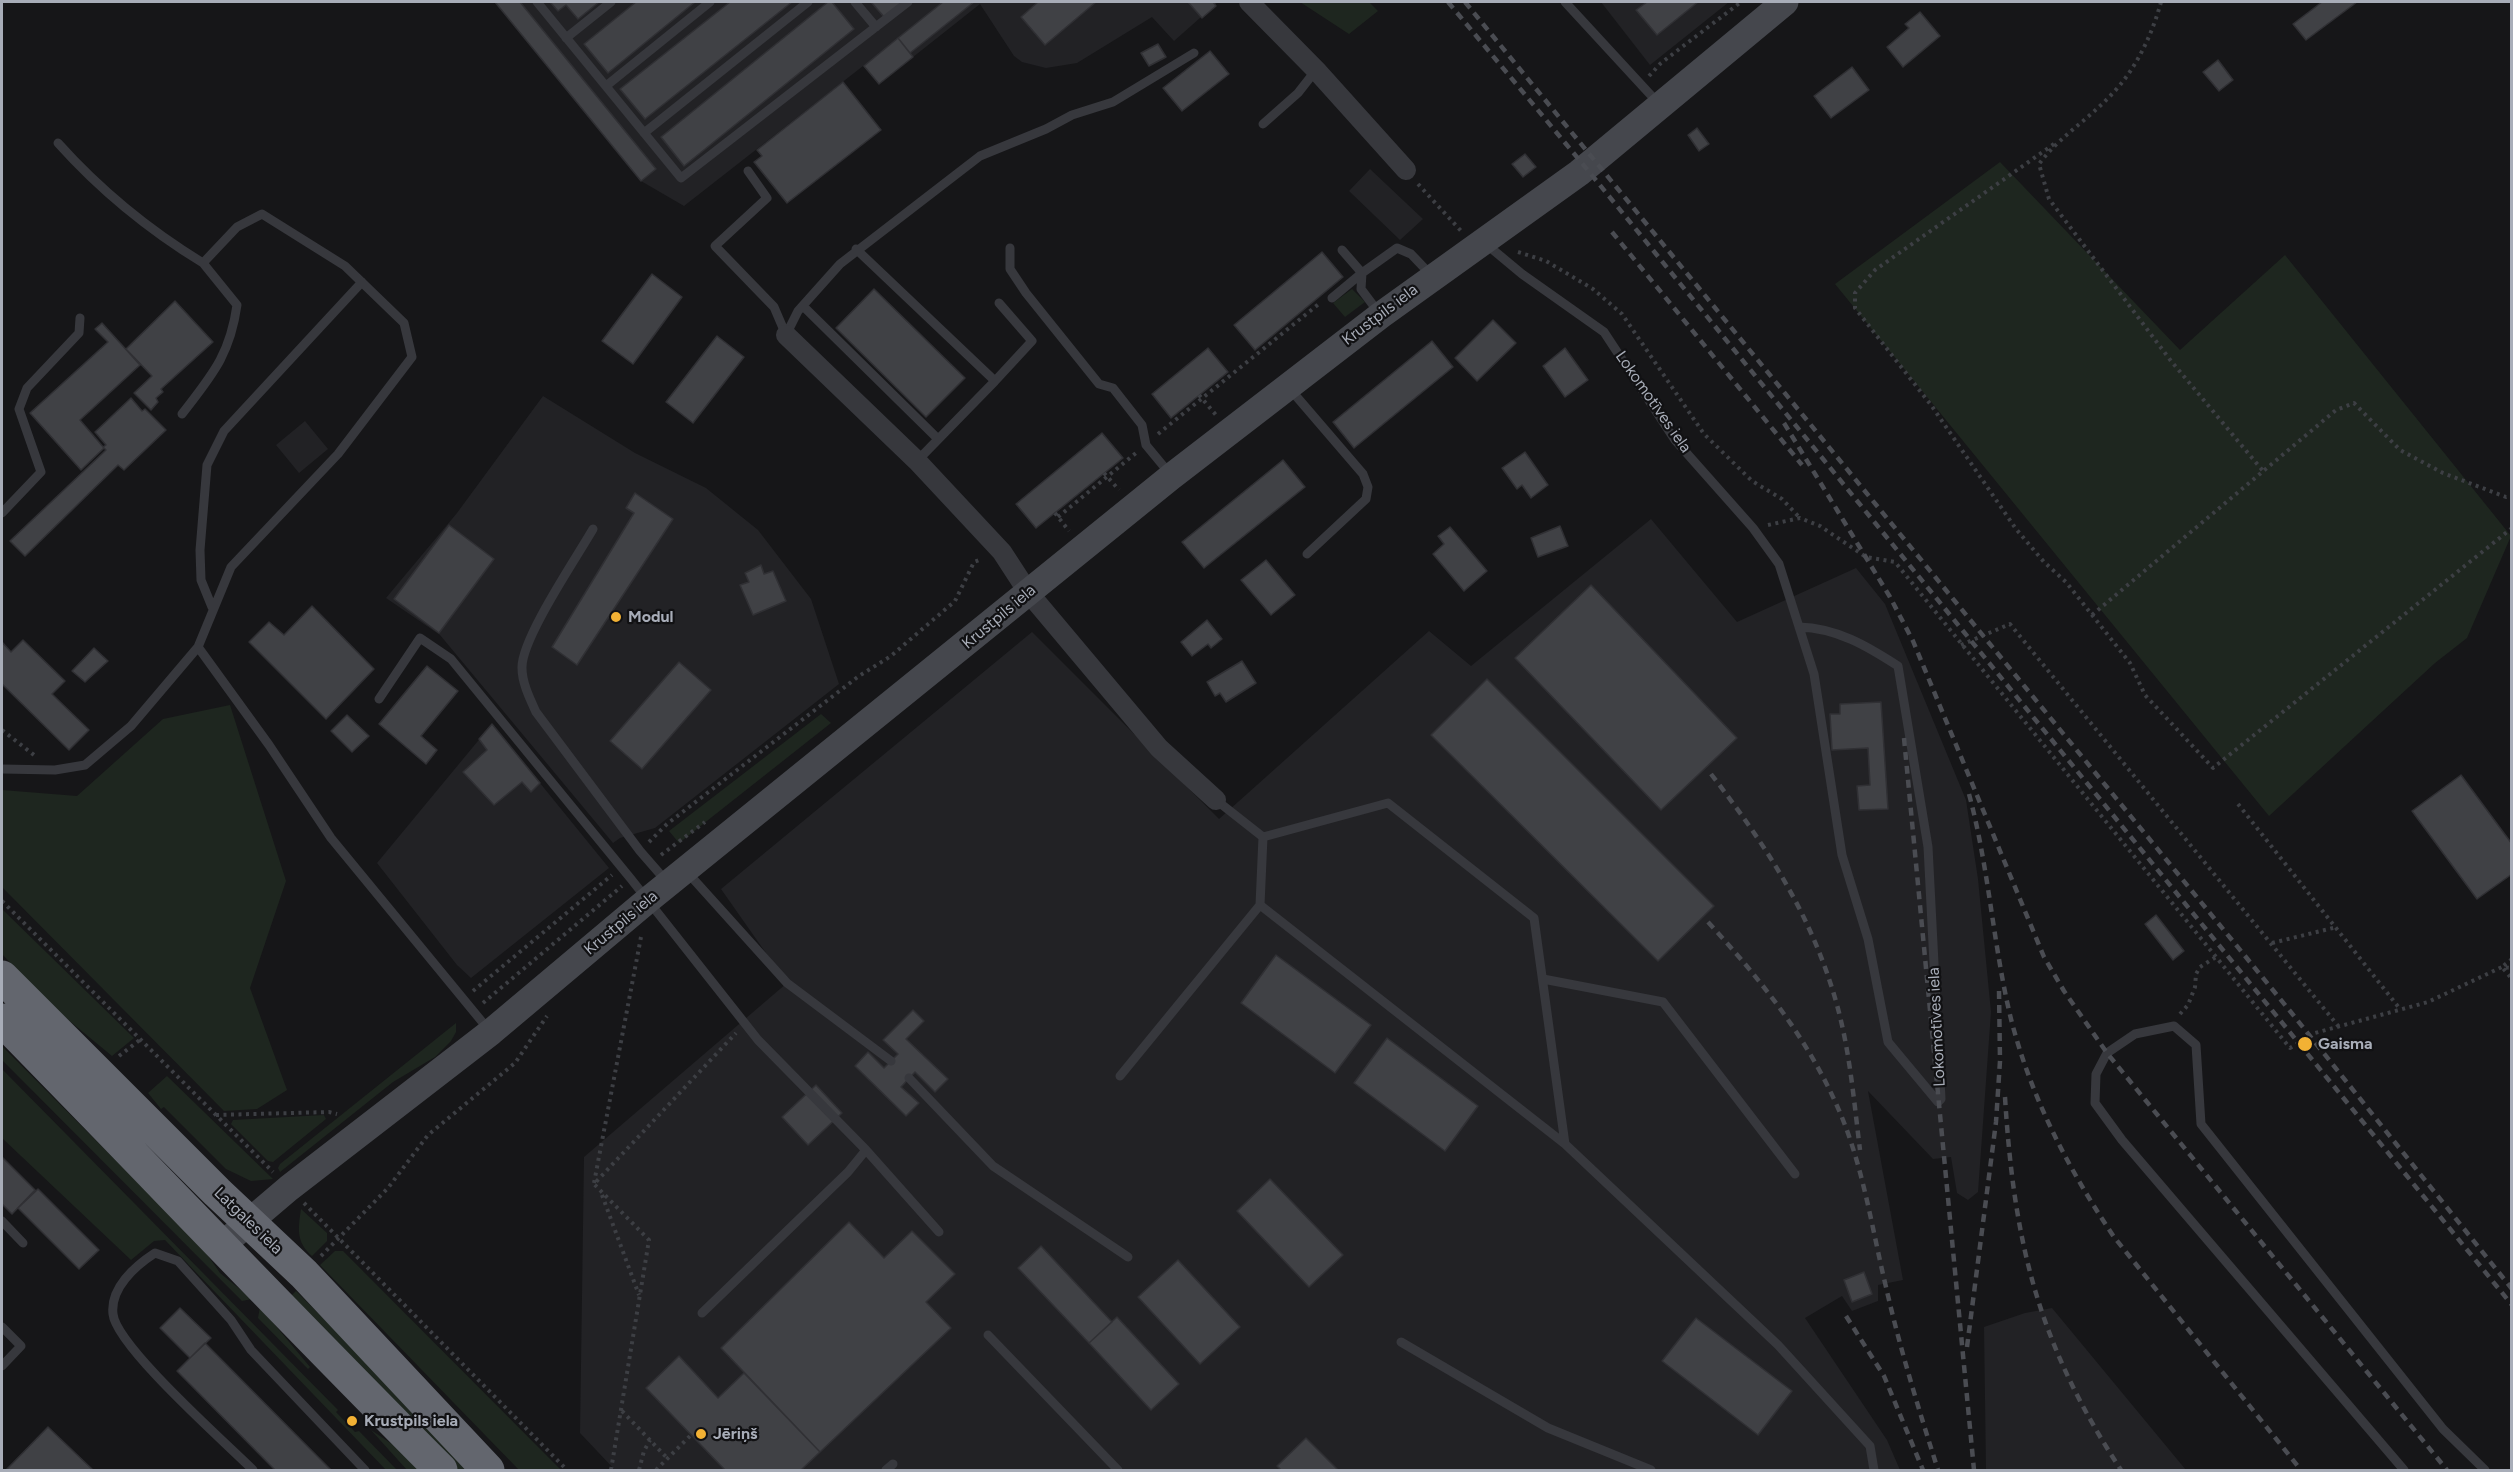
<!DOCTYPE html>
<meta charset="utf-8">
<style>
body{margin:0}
#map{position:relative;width:2513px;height:1472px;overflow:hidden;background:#161618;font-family:Figtree,sans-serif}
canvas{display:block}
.frame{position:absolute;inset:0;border:3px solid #a8adb8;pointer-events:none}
</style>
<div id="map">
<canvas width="2513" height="1472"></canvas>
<div class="frame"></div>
</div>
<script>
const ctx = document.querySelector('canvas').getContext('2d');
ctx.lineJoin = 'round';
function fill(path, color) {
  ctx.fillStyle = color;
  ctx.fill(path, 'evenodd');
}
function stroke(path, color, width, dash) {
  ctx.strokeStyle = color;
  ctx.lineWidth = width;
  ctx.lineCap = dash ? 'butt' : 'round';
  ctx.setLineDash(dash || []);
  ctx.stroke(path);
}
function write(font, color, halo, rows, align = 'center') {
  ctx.font = font + ' Figtree,sans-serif';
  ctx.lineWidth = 4.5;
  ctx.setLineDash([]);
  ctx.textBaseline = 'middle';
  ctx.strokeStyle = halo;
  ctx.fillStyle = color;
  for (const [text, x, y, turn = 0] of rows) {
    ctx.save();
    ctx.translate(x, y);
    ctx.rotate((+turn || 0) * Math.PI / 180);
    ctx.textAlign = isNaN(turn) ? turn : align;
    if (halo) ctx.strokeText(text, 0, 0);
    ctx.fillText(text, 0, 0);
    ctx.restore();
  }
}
fill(new Path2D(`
 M495,2H1218L1174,41L1152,17L1077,63L1046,68L1022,62L1014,56L980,4L879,84L863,66L684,206L641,181Z
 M1601,2H1729L1650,65Z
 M1370,169L1423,219L1400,240L1349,191Z
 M543,396L635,453L706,488L758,530L811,599L839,684L655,828L620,838L613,843L440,635L386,598L457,513Z
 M305,421L328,449L299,473L276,445Z
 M1651,519L1737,622L1856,568L1885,604L1966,800L1978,879L1991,1012L1978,1192L1968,1200L1957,1193L1951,1157L1933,1159L1868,1091L1903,1280L1878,1285V1301L1852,1311L1842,1296L1805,1318L1887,1440L1900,1470H615L580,1433L584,1157L787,983L721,889L1032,632L1219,819L1429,631L1471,666Z
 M492,724L609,868L471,978L457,965L377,863Z
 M2052,1308L2186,1470H1986L1984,1327L2025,1313Z`), '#222225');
fill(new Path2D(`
 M1300,2H1369L1378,11L1349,34Z
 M2000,162L2180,350L2285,255L2511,536L2467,638L2435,663L2269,816L1835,284Z
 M1352,289L1365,302L1345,317L1333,303Z
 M230,705L286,881L250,988L287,1090L257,1109L224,1111L2,887V790L77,796L163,719Z
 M821,714L831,723L679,843L669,831Z
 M2,909L134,1038L112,1056L49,1004L2,954Z
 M456,1023V1032L451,1041L435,1057L393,1082L280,1172L278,1168L280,1164Z
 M2,1046L202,1247L220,1273L252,1299L242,1301L2,1060Z
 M2,1069L338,1410L336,1412L355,1432L359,1431L397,1470H386L165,1240L154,1241L131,1260L2,1138Z
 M167,1076L273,1179L251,1181L226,1169L164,1107L161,1109L148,1093Z
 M324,1115L326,1119L273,1162L268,1161L231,1124L233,1120Z
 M301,1209L327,1233V1241L312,1256C296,1242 298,1229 301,1209Z
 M335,1251H343L561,1470H519L320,1265Z
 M296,1291L381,1376L469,1470H457L288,1299Z
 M260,1307L310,1367L308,1369L258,1318Z
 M371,1430L398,1448L421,1470H407Z`), '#1e261f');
const building = new Path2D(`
 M495,2H520L656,169L641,181Z
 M550,2H599L578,19L566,5L558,11Z
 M636,2H695L608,73L584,44Z
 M730,2H792L645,119L620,89Z
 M828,2H832L854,29L684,166L661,137Z
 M871,2H905L885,18Z
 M943,2H974L910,53L898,38Z
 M1038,2H1096L1045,45L1021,17Z
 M1188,2H1213L1216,6L1202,18Z
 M1647,2H1698L1657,35L1636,10Z
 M2322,2H2357L2306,40L2293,24Z
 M1920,12L1940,36L1903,67L1887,47L1909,28L1905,24Z
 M898,38L913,57L879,84L864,66Z
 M1158,44L1166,57L1149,66L1141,53Z
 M1210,51L1229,74L1182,111L1163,88Z
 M2218,60L2233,80L2219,91L2203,72Z
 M1852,67L1869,90L1831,118L1814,96Z
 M843,82L881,130L787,203L754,162L762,156L757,150Z
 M1697,128L1709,144L1699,151L1688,135Z
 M1525,154L1536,167L1523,177L1512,164Z
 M1322,252L1343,277L1255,350L1234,325Z
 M652,274L682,297L633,364L602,341Z
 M874,289L965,378L926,417L836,328Z
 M175,301L213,342L161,389L163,392L156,398L158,402L151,410L134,393L152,376L126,349Z
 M1493,320L1516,343L1477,381L1455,358Z
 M102,323L140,365L80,420L104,448L81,470L30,413L108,342L95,329Z
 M717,336L744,357L693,423L666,402Z
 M1432,341L1453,367L1354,448L1333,422Z
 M1208,348L1228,372L1171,418L1152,394Z
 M1565,348L1588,380L1565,397L1543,366Z
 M131,398L142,411L145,409L166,430L124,470L118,465L25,556L10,541L106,450L103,447L106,445L95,432Z
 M1102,433L1123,458L1036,528L1016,504Z
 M1525,452L1548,485L1531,498L1522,485L1517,489L1502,468Z
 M1283,460L1305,487L1204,568L1182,542Z
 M635,493L673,519L577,665L552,647L634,513L626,508Z
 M449,525L494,559L439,633L394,599Z
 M1560,526L1568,546L1538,557L1531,538Z
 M1450,527L1487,571L1464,591L1433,554L1444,544L1438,536Z
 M1266,560L1295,595L1271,615L1241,580Z
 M761,565L764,574L773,571L786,601L753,615L740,585L749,582L745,573Z
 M1591,585L1737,738L1661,810L1515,658Z
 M312,606L374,669L326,719L249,642L269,622L284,635Z
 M1207,620L1222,639L1211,648L1208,644L1192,656L1181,642Z
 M23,640L65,681L52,694L89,730L69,750L2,684V642L11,652Z
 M94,648L108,661L85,682L72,671Z
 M1242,661L1256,683L1226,702L1220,693L1215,696L1207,682Z
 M679,662L711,690L642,769L610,741Z
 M427,666L458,691L421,736L437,750L426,764L379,724Z
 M1487,679L1714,906L1658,961L1431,735Z
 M1881,702L1888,809L1859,810L1857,786L1870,785L1868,748L1832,750L1830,714H1840V704Z
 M347,715L369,736L352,752L331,731Z
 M492,724L540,783L531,792L522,782L494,805L463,772L487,750L479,739Z
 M2461,775L2512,844V874L2477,899L2412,811Z
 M2156,915L2184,951L2173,960L2145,924Z
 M1276,955L1371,1025L1335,1073L1241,1003Z
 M913,1010L924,1021L906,1039L948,1079L935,1092L915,1072L901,1087L919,1103L906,1116L855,1066L868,1052L884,1068L898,1054L883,1040Z
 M1387,1038L1478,1106L1445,1151L1354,1083Z
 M816,1085L842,1113L808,1145L782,1117Z
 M2,1157L35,1190L12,1214L2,1204Z
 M1270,1179L1343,1255L1309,1287L1237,1211Z
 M38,1189L99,1250L79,1269L18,1208Z
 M849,1222L884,1258L912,1231L955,1274L926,1302L951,1328L820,1452L721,1348Z
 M1041,1246L1112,1322L1089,1343L1018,1268Z
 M1178,1260L1240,1327L1200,1364L1138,1297Z
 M1864,1272L1872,1294L1852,1302L1844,1280Z
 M180,1308L211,1338L190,1358L160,1328Z
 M1117,1317L1179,1384L1151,1410L1089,1343Z
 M1696,1318L1792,1391L1758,1435L1662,1361Z
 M205,1343L331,1470H275L177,1371Z
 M679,1356L718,1398L744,1373L820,1452L801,1470H725L646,1388Z
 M48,1427L93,1470H6Z
 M1306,1438L1338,1470H1281L1277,1466Z`);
fill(building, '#404145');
stroke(building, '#303034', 1.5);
stroke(new Path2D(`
 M2161,2C2152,35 2136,69 2112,94C2088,120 2060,136 2039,164L2049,199L2171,361L2263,471
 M1649,76L1661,63L1741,2
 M2054,144L1875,270L1855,293V308L1931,405L2016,529L2044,562L2066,582L2130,663L2145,695L2213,768L2512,528
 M1418,184L1462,232
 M1518,252L1546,261L1593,289L1622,314L1704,434L1752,481L1782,499L1800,518
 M1199,395L1216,415
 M1158,434L1320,303
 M1104,473L1119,490
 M1055,513L1069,531
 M1058,517L1136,453
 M1768,525L1800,518L1820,526L1866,557L1895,562L2290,1048L2315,1033L2428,1002L2502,967L2512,968
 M2092,615L2336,410L2354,403L2400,450L2443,473L2506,497L2512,496
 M1961,645L2010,624L2339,1027
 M2,730L34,755
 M2238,804L2400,1009
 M649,842L667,824L859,676L891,656L955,601L974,562L982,559
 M661,855L705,822
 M2,901L273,1172
 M2272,943L2337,927
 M2512,959L2502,967L2512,979
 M473,991L612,875
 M483,1003L622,886
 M2180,1014L2188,1005L2195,987L2196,974L2200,967L2216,957
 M119,1056L141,1039
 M216,1115L329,1112L337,1114
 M594,1183L641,937
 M602,1195L639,1295
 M304,1203L567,1470
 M321,1256L388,1188L428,1135L515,1063L547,1016
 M622,1411L668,1459
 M611,1470L649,1240L594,1184L736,1033
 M639,1470L644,1451L650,1440
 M656,1470L691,1435`), '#3d3f44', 4, [3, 4.5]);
stroke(new Path2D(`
 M537,2L681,178L908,2
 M855,2L876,27
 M1565,2L1659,104
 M566,38L611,2
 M606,86L710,2
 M1263,124L1298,93L1316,70
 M644,133L808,2
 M58,143C101,191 149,230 203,263
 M748,171L767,198L715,246L774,307L786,335
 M1486,244L1522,274L1604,332L1675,440L1753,528L1779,564L1814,674L1842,855L1868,939L1888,1042L1938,1102L1941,1099L1928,847L1898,666C1867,646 1837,628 1799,627
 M1010,248V269L1026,293L1099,384L1113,388L1142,425L1146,445L1170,474
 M856,249L995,381L917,461
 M1332,298L1362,273L1342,250
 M803,306L938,439
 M1379,313L1361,289L1362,273L1397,248L1411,254L1431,275
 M786,335L798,311L840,264L980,156L1046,129L1072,115L1113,102L1194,53
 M995,381L1032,341L999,303
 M1290,389L1363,474L1368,487L1366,499L1307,554
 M2,513L41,472L19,409L27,388L79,333L80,318
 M593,529C577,557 521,639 522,668C522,683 530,699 536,712L640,851L667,882
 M212,607L201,580L200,550L207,465L224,431L362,282
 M198,647L269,745L331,838L488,1029
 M379,699L420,638L451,659L631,879L758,1040L866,1150L848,1172L702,1313
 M2,769L55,770L85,765L131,726L198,647L231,567L338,454L412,357L404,323L345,266L262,214L237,227L203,263L237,305C230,355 212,375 182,414
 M1216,800L1263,837L1260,905L1565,1144L1778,1345L1870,1446L1874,1470
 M1263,837L1388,803L1534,918L1565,1144
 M687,872L787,983L891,1061
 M1543,979L1663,1002L1795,1174
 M1120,1076L1260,905
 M909,1078L993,1166L1128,1257
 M866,1150L939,1232
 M2,1221L23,1243
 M2,1327L21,1346L2,1366
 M988,1335L1118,1470
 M1401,1342L1548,1428L1651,1470
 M253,1470C226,1443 116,1346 113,1314C110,1288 135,1266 155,1253L178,1261L231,1320L251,1350L365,1470
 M886,1470L893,1464
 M2404,1470L2122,1140L2095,1103L2096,1074L2107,1053L2135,1034L2174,1026L2196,1045L2201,1124L2443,1429L2485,1470`), '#37383d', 9);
stroke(new Path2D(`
 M1249,2L1316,70L1406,170
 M786,335L917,461L1002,552L1028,592L1159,748L1216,800`), '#37383d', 20);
stroke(new Path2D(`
 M222,1245L289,1188L491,1032L648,900L1172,476L1381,315L1579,173L1785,2`), '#45474d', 27);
stroke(new Path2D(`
 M2,977L217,1192L304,1274L488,1470
 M2,1020C149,1170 293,1322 441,1470`), '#63666e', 33);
stroke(new Path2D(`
 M1448,2L1586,168L2512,1305
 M1465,2L2290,1011L2512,1289
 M1612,232L1802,465
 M1784,423L1890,597L1913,641L2044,957L2064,991L2107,1053L2447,1470
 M1904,738L1974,1470
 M1711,774C1767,847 1812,915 1837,1005C1850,1052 1854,1102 1860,1150
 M1969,794C1989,868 1993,945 2011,1019C2031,1098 2069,1170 2114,1237L2301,1470
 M1708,922C1762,981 1810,1041 1841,1115C1864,1171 1872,1229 1886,1287C1900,1349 1919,1410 1938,1470
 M2005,1097C2014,1245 2039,1345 2121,1470
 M1846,1316L1884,1376L1923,1470
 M1967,1347L1996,1122L2000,1061L1999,990`), '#4a4c52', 4.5, [8, 6]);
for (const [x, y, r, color] of [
 [616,617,6,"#f2b134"],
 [2305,1044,8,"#f2b134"],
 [352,1421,6,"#f2b134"],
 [701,1434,6,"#f2b134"]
]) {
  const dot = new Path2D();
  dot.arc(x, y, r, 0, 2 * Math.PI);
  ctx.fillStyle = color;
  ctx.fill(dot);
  stroke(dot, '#111113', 2);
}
write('16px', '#a8adb8', '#111113', [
 ["Krustpils iela",1380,315,-37],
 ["Lokomotīves iela",1653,402,55],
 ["Krustpils iela",999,617,-40],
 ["Krustpils iela",621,923,-40],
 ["Lokomotīves iela",1937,1027,-93],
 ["Latgales iela",248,1221,44]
]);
write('bold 16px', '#a8adb8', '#111113', [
 ["Modul",628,617],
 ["Gaisma",2318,1044],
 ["Krustpils iela",364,1421],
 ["Jēriņš",713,1434]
], 'left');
</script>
